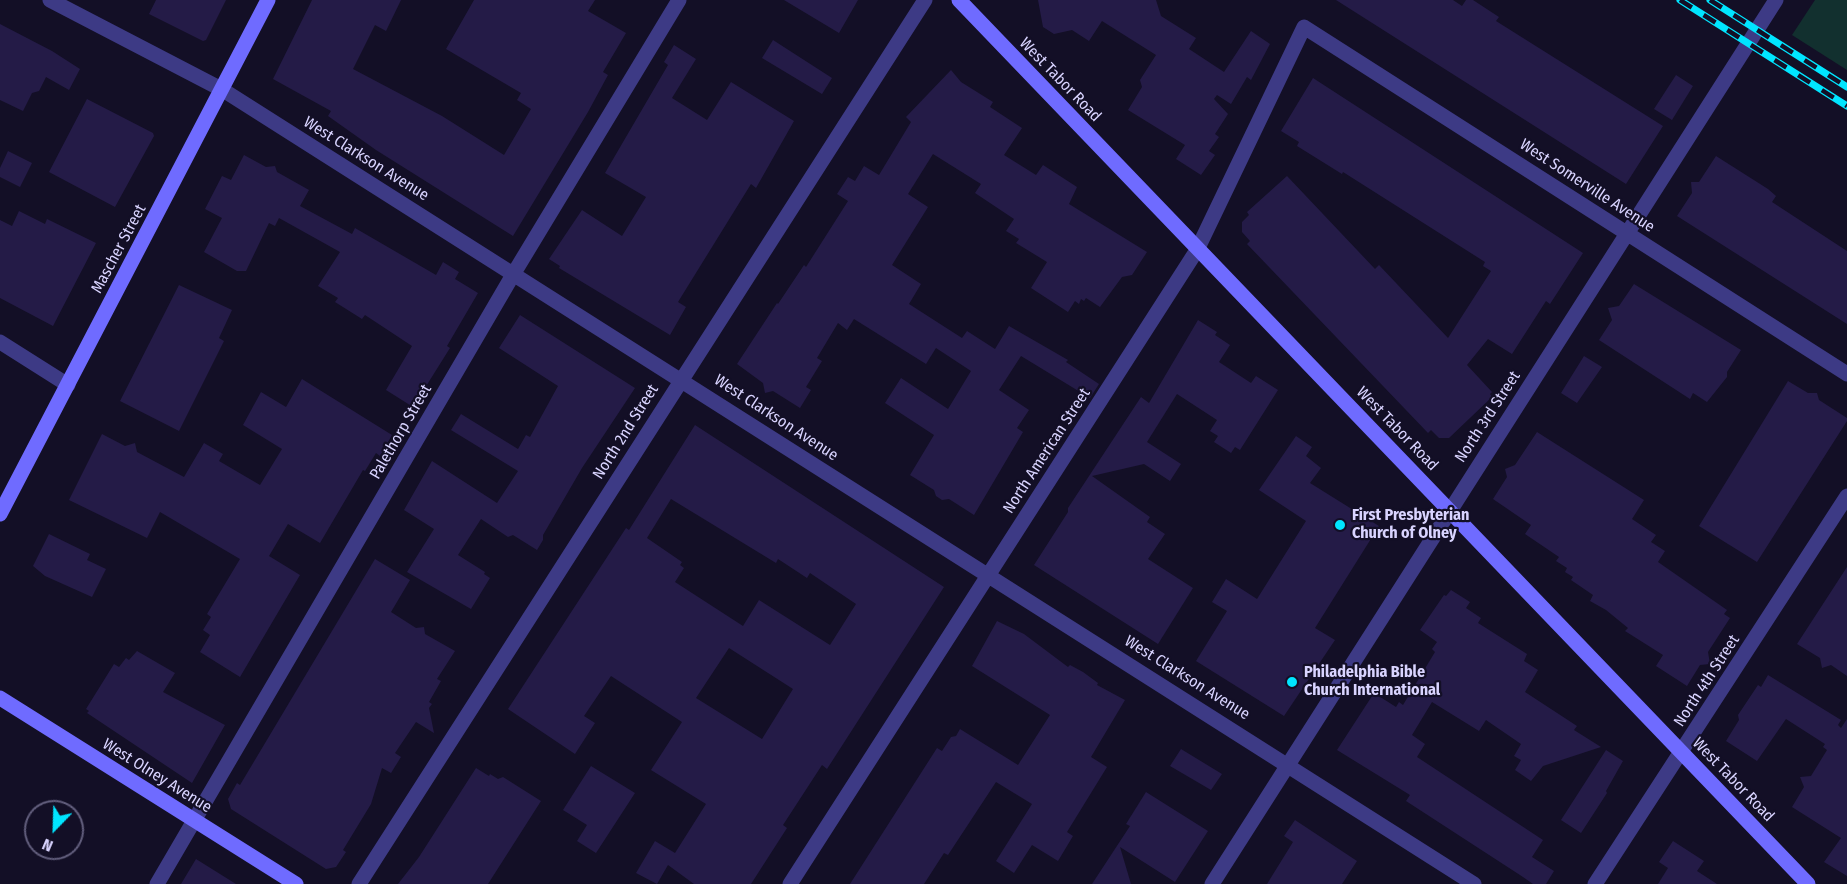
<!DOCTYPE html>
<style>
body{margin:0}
#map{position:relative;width:1847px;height:884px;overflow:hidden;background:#130f26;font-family:"Fira Sans Condensed",sans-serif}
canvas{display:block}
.north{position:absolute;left:24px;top:800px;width:60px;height:60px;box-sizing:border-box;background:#130f26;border:2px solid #625e7d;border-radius:50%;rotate:203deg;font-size:16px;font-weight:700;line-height:24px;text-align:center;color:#d9d4ff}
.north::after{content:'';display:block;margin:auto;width:21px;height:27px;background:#00e5ff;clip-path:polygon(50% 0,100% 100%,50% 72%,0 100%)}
</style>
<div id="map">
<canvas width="1847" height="884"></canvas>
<div class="north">N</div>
</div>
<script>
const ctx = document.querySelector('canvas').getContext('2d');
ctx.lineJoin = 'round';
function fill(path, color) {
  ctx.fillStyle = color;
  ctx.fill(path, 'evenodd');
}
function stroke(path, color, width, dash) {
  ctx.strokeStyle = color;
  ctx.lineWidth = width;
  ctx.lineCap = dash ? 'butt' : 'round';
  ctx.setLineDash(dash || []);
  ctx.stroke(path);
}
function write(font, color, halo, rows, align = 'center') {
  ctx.font = font + ' "Fira Sans Condensed",sans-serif';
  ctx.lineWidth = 4.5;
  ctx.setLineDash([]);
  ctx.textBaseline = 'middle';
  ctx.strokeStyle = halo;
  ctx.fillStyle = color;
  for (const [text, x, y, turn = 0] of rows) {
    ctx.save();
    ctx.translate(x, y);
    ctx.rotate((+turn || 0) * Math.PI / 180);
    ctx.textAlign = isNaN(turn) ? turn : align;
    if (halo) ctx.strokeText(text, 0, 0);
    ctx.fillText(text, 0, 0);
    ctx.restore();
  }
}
fill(new Path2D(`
 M1815,0H1847V70L1792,35Z`), '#12302f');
fill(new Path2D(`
 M156,0H226L206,40L203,41L149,14Z
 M312,0H401L386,31L375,25L353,69L442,116L504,155L531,109L517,100L521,93L446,49L474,0H595L588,11L626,33L603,72L608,75L588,112L513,236L376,150L328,116L331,111L273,79Z
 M784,0H858L839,33Z
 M1038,0H1156L1161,16L1196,38L1189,49L1224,72L1251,31L1270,44L1251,80L1247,77L1231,104L1217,95L1214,99L1228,114L1215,134L1219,137L1209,151L1215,155L1201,175L1176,159L1185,145L1128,110L1142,87L1140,80L1156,55L1102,21L1089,41L1072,30L1054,34L1043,27Z
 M1336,0H1453L1462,6L1466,0H1473L1499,17L1496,21L1663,126L1626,184Z
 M0,24L52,51L80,69L69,90L46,77L39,91L32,93L23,111L0,100Z
 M773,40L832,78L822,94L762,58Z
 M674,45L696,59L672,98L707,120L731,82L794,121L756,188L751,184L678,302L686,307L670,335L559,268L560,266L549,259L582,210L622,236L646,197L605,173L668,65L664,62Z
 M951,70L961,82L993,102L990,107L1022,128L1004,155L1036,175L1043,165L1077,187L1069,204L1147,252L1132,275L1122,277L1100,307L1086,298L1084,301L1081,299L1079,304L1075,301L1068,312L1031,288L1047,262L1016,243L1019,239L1006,231L1014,219L975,193L981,184L933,154L908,194L928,207L892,265L921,284L909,304L962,338L967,331L995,349L1009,326L1068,360L1066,362L1099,384L1090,398L1021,356L999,390L1029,410L1017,428L1023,432L974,515L949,499L942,500L936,496L934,490L910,475L934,435L885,403L901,378L948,409L971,371L936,348L926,364L854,319L847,330L838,323L817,358L822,361L806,387L811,390L800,408L773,391L765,393L763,383L737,364L777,303L778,304L804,265L806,267L848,201L837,194L848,177L855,181L864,166L879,175L911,122L906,117Z
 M1676,75L1693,86L1672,120L1654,109Z
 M1313,78L1583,253L1550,304L1546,301L1512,354L1488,339L1467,365L1492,392L1490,394L1492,397L1449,438H1439L1431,430L1428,433L1247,244L1250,241L1242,232V222L1249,215L1247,212L1287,176L1375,269L1379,265L1448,338L1491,271L1483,266L1485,262L1343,172L1342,174L1297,146L1299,142L1281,131Z
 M87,99L153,133L154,136L115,207L49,172Z
 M8,151L32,163L20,187L0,177V168Z
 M244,155L266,167L275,166L277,172L309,190L300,206L352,234L355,228L436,275L443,262L459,272L455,279L478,293L447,346L450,348L413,407L386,390L412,346L365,315L362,319L335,302L338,298L318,286L340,252L279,218L275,226L269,223L246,271H237L204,252L222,218L205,209L222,176L231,180Z
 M1716,156L1768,189L1776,196L1772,202L1847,251V324L1677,216L1692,193L1691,182H1699Z
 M19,211L45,224L47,219L96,243L53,326L0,298V220L12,226Z
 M1634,284L1741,350L1727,372V377L1707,402L1693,393L1690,399L1599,340L1612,320L1608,308L1619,306Z
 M179,285L232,310L219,338L224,341L179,431L120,401Z
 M520,315L635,388L582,468L543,535V540L537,550L513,535L508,537L481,519L458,555L485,572L484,574L490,578L471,609L407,572L434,529L404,510L432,461L497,503L518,471L451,430L461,414L518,449L526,435L530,437L558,386L499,348Z
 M1198,320L1217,332L1215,335L1230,345L1219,362L1251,383L1256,376L1278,390L1240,450L1235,447L1231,453L1214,442L1218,436L1210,431L1217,420L1177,394L1147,442L1181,464L1170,481L1144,464L1092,476L1150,517L1147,522L1165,534L1148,559L1193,588L1158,644L1034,565L1068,512V508L1141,397L1149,403Z
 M1584,356L1602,367L1577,403L1561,393Z
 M302,379L392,435L380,456L376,453L365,471L363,470L320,543L288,524L269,556L300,575L240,677L200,652L210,635L203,630L211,617L207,614L240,559L160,512L147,538L69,500L102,434L125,446L135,443L137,452L184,477L204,443L223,454L219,461L260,485L282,449L243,425L261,392L286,407Z
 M1788,381L1808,393H1817L1819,400L1847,418V421L1757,562L1699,526Z
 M695,425L944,587L827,769L822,765L783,825L787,828L751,884H694L668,865L657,884L636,873L655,841L675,853L706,804L651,770L682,722L611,676L584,716L595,723L575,754L508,709L626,528L629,530ZM671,499L776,563L778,559L807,578L810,573L856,604L830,645L759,600L743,626L675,582L684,568L680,565L682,562L647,538ZM729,648L793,689L762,739L696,698Z
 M1537,432L1644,500L1632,519L1656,535L1651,542L1665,551L1658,562L1727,610L1724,614L1730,618L1708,652L1710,664L1700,665L1687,686L1656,666L1663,655L1625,631L1628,628L1606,610L1590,601L1593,595L1571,580L1573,577L1565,572L1567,568L1556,561L1559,557L1525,534L1531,525L1493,499L1507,477L1505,469L1515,465Z
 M1296,436L1312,447L1306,456L1321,468L1310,483L1379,526L1315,628L1335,640L1284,716L1196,661L1227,611L1212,602L1226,579L1257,599L1306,521L1259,490Z
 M49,534L90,554L87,560L106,569L92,597L45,576L33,566Z
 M375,559L410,580L391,612L416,628L424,627L425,634L455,651L437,679L441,681L429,702L432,704L429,708L434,733L416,722L395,753L401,757L391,773L382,768L371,804L343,850L346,852L336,867L326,869L231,809L228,799L237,783L240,785Z
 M1847,567V676L1831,665L1822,668L1820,658L1797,644Z
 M1451,590L1470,602L1466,608L1481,618L1478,623L1527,654L1524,661L1538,670L1525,692L1577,726L1574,730L1601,747L1543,766L1531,781L1515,770L1521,760L1514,756L1521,744L1486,720L1479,731L1432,702L1412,735L1425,744L1417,757L1543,840L1532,857L1554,871L1546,884H1533L1523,877L1406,801L1410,795L1337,750L1374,693L1396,707L1399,702L1403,705L1435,652L1432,649L1437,642L1420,630L1444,595L1446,596Z
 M997,621L1024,634L1068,667L1070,665L1083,672L1098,683L1097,685L1125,700L1091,757L1107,767L1067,832L1073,836L1058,861L1032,845L1014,873L996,861L1032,804L996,782L948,855L944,853L924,884H850L937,748L942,751L951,737L956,736L960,729L1018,765L1050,715L972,666Z
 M137,651L175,673L163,692L225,725L192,783L87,713L89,711L86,709L114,664L119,667L126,658L129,660Z
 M1768,675L1841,720L1838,725L1841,728L1847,719V876L1824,862L1841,838L1792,807L1804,787L1800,777L1811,776L1827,750L1823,747L1825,744L1786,719L1757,761L1726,741L1739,720L1738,715L1758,685L1761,687Z
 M1181,749L1222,774L1211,790L1170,766Z
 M1606,750L1623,761L1606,791L1607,793L1581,833L1561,820Z
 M591,766L635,793L596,853L577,841L587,825L563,810Z
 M476,768L489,776L490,774L498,779L503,777L541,801L488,884H398L419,857Z
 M1146,792L1208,831L1175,882L1120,847L1131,884H1092L1130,826L1126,824Z
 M1295,820L1357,861L1342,884H1267L1293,842L1284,836Z
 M1673,841L1704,861L1697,871L1717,884H1658L1668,868L1659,862Z
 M196,859L236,884H181Z`), '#241b47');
stroke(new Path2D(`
 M50,0L223,90L1474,884
 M0,342L68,385
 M157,884L514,273L679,0
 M359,884L925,0
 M790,884L1197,250L1304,27L1847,374
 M1212,884L1776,0
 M1595,884L1847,496`), '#3d3a85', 15);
stroke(new Path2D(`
 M959,0L1808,884
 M0,514L268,0
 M0,698L296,884`), '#6f6bff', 15);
const rail = new Path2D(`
 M1680,0L1847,106
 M1710,0L1847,87`);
stroke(rail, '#00e5ff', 7);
stroke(rail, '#130f26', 4.5, [14]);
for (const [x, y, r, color] of [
 [1340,525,6,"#00e5ff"],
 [1292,682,6,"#00e5ff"]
]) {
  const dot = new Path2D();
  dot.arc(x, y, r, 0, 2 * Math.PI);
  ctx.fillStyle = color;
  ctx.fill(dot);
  stroke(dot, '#130f26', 2);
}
write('16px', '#d9d4ff', '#130f26', [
 ["West Tabor Road",1060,80,46],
 ["West Clarkson Avenue",366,159,32],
 ["West Somerville Avenue",1587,186,33],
 ["Mascher Street",119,249,-62],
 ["North 3rd Street",1488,417,-57],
 ["West Clarkson Avenue",776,418,33],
 ["West Tabor Road",1397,429,46],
 ["Palethorp Street",401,432,-60],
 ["North 2nd Street",626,432,-58],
 ["North American Street",1047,451,-57],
 ["West Clarkson Avenue",1187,678,32],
 ["North 4th Street",1707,681,-57],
 ["West Olney Avenue",157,776,32],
 ["West Tabor Road",1733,780,46]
]);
write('bold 16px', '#d9d4ff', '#130f26', [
 ["First Presbyterian",1352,516],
 ["Church of Olney",1352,534],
 ["Philadelphia Bible",1304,673],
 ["Church International",1304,691]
], 'left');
</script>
